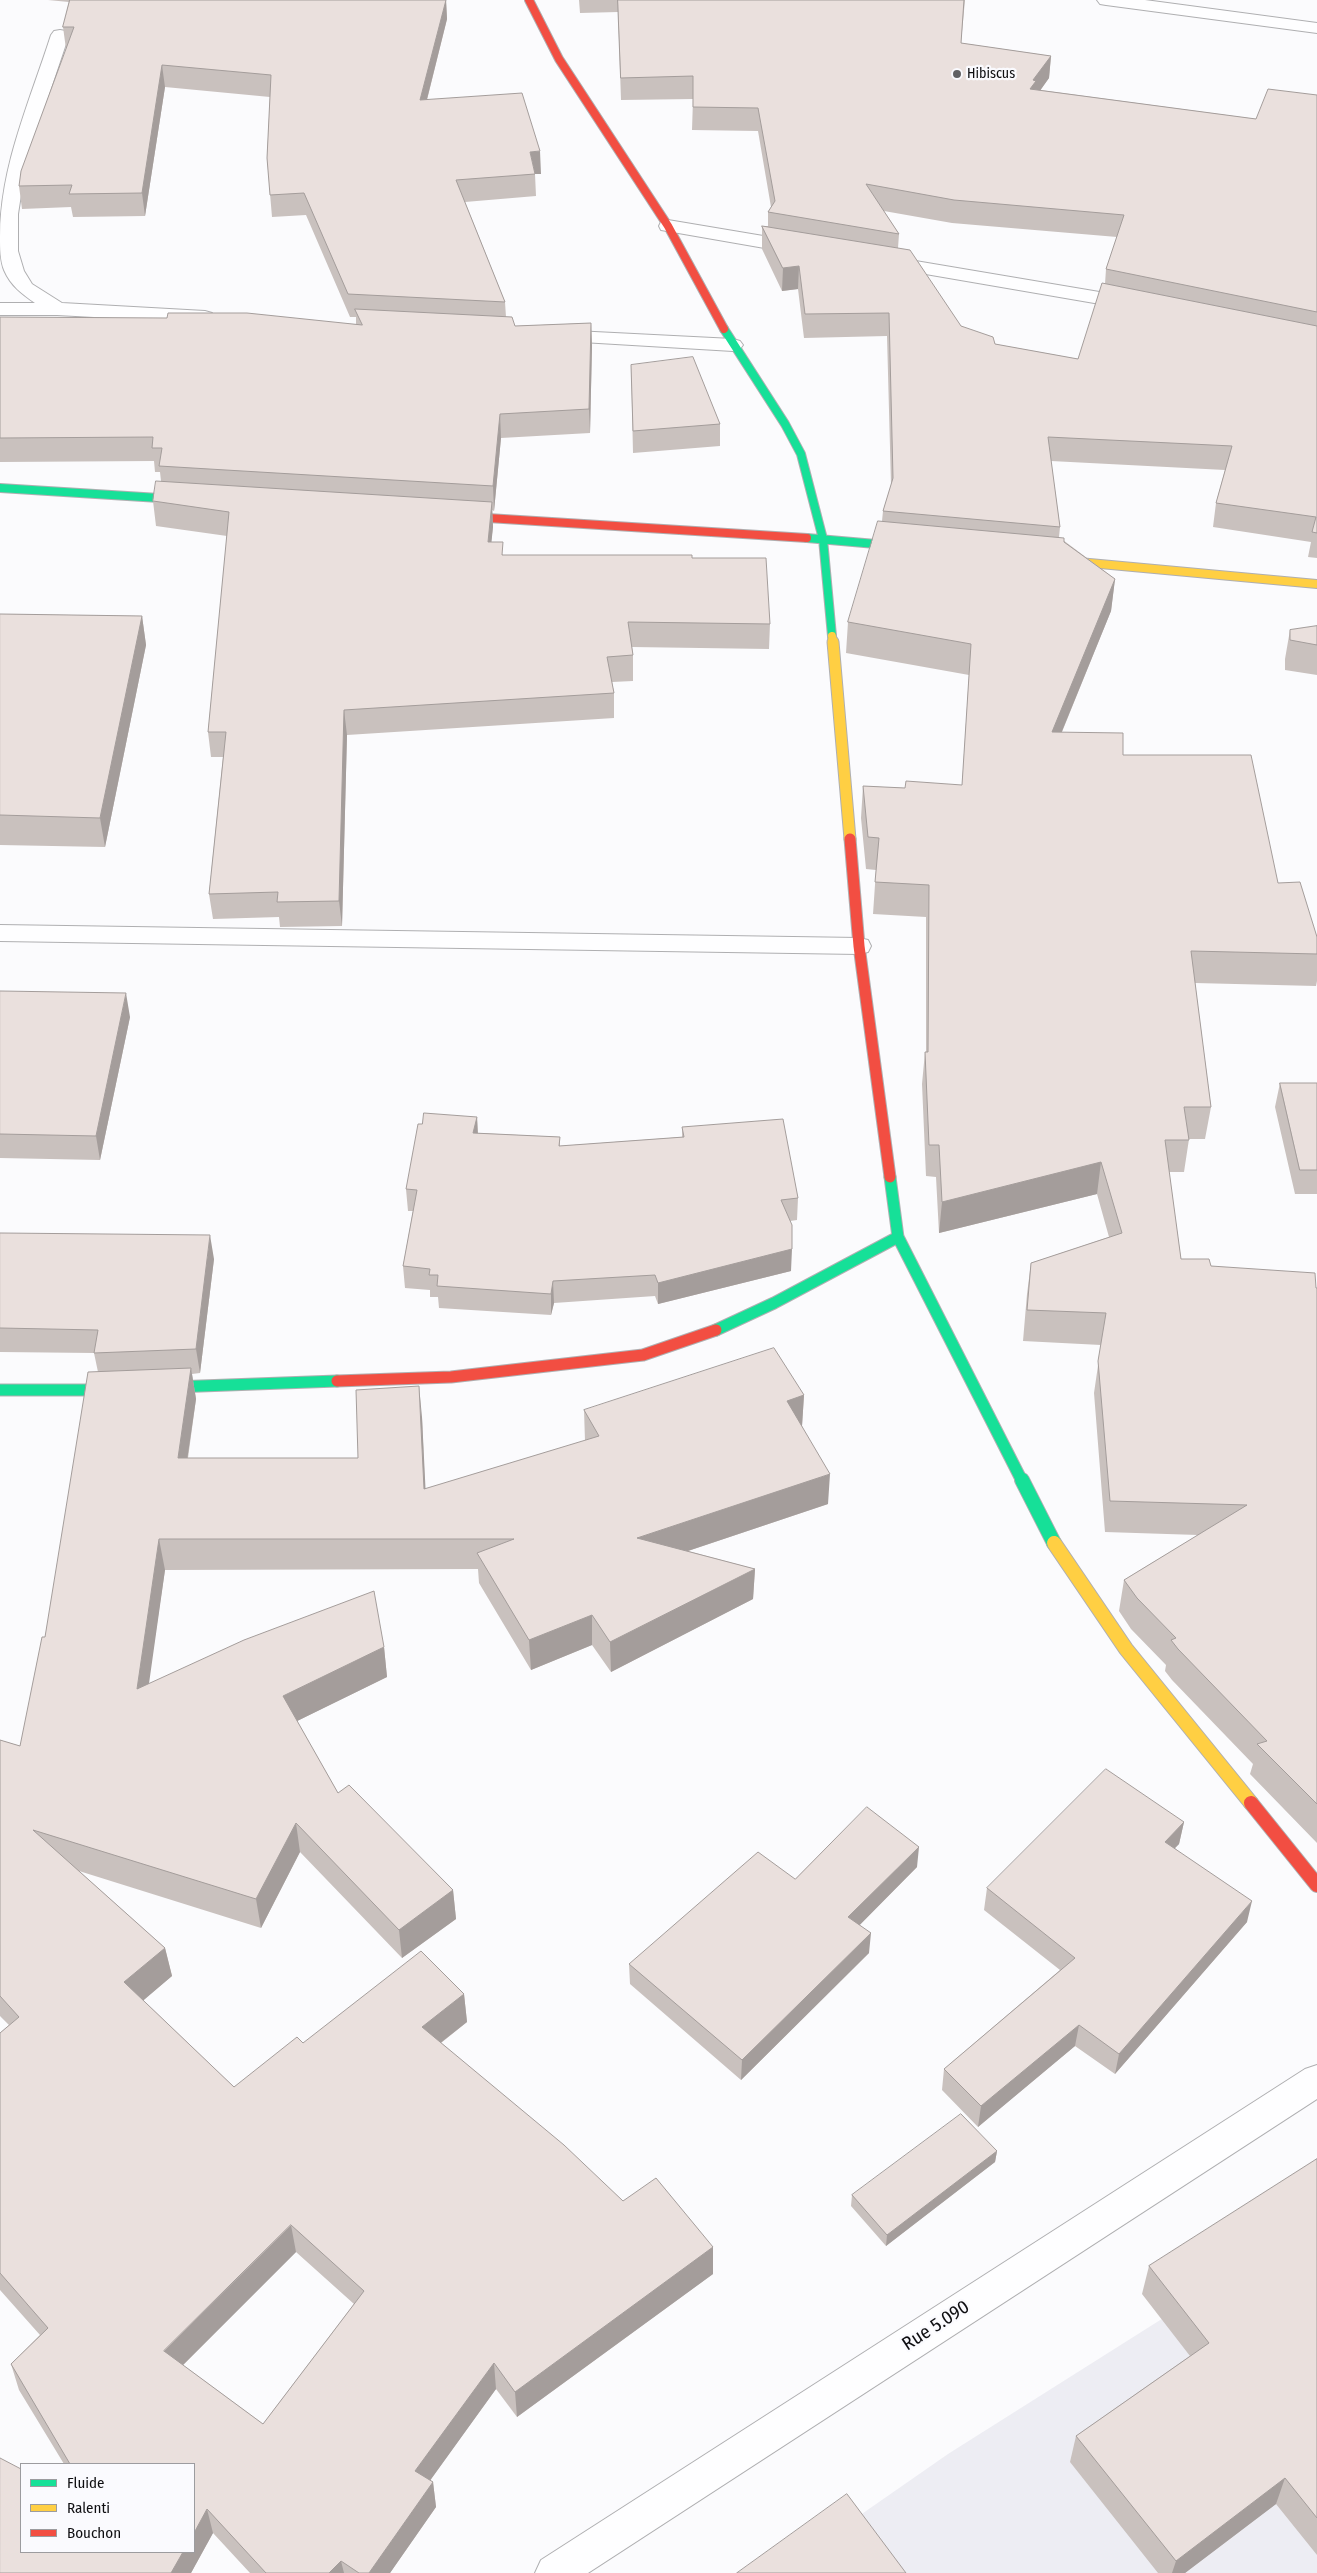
<!DOCTYPE html>
<style>
body{margin:0}
#map{position:relative;width:1317px;height:2573px;overflow:hidden;background:#fbfbfd;font-family:"Fira Sans Condensed",sans-serif}
canvas{display:block}
.legend{position:absolute;left:20px;top:2463px;width:175px;height:90px;box-sizing:border-box;background:#fafafe;border:1px solid #9c9c9f;margin:0;padding:6px 9px;list-style:none;font-size:15px;color:#0e0e11}
.legend li{display:flex;align-items:center;gap:10px;height:25px}
.legend b{width:25px;border:1px solid #9c9c9f}
</style>
<div id="map">
<canvas width="1317" height="2573"></canvas>
<ul class="legend">
<li><b style="height:6px;background:#16e098"></b>Fluide</li>
<li><b style="height:6px;background:#ffcf43"></b>Ralenti</li>
<li><b style="height:6px;background:#f24e42"></b>Bouchon</li>
</ul>
</div>
<script>
const ctx = document.querySelector('canvas').getContext('2d');
ctx.lineJoin = 'round';
function fill(path, color) {
  ctx.fillStyle = color;
  ctx.fill(path, 'evenodd');
}
function stroke(path, color, width, dash) {
  ctx.strokeStyle = color;
  ctx.lineWidth = width;
  ctx.lineCap = dash ? 'butt' : 'round';
  ctx.setLineDash(dash || []);
  ctx.stroke(path);
}
function write(font, color, halo, rows, align = 'center') {
  ctx.font = font + ' "Fira Sans Condensed",sans-serif';
  ctx.lineWidth = 4.5;
  ctx.setLineDash([]);
  ctx.textBaseline = 'middle';
  ctx.strokeStyle = halo;
  ctx.fillStyle = color;
  for (const [text, x, y, turn = 0] of rows) {
    ctx.save();
    ctx.translate(x, y);
    ctx.rotate((+turn || 0) * Math.PI / 180);
    ctx.textAlign = isNaN(turn) ? turn : align;
    if (halo) ctx.strokeText(text, 0, 0);
    ctx.fillText(text, 0, 0);
    ctx.restore();
  }
}
fill(new Path2D(`
 M1317,2221V2573H777L948,2454Z`), '#ededf3');
const street = new Path2D(`
 M1097,0H1145L1317,23V33L1106,5L1100,4Z
 M60,30L66,31L69,35L26,163L18,214V251L24,271L32,284L62,303L205,311L212,313L215,317L212,321L205,323L57,315H0V303H35C22,294 11,286 4,270C0,260 0,248 0,237C0,166 30,101 51,35L54,31Z
 M668,220L799,242L806,244L809,248L806,252L799,254L661,230L659,226L661,222Z
 M886,256L1135,298L1142,300L1145,304L1142,308L1135,310L879,266L876,262L879,258Z
 M555,330L733,339L740,341L743,345L740,349L733,351L548,340L545,336L548,332Z
 M0,925L859,938L868,940L871,946L868,952L859,954L0,941Z
 M1317,2065V2099L588,2573H535L541,2560L1305,2069Z`);
const fastFar2 = new Path2D(`
 M724,329L785,424L801,454L823,539L832,636
 M0,488L191,500
 M807,538L910,547`);
const fastFar1 = new Path2D(`
 M890,1177L898,1237L1022,1481
 M716,1330L774,1303L898,1237
 M0,1390H92L337,1381`);
const fast = new Path2D(`
 M1022,1480L1054,1543`);
const slowFar2 = new Path2D(`
 M1057,560L1317,584
 M832,636L833,643`);
const slowFar1 = new Path2D(`
 M833,642L850,839`);
const slow = new Path2D(`
 M1054,1543L1126,1649L1251,1803`);
const jamFar2 = new Path2D(`
 M529,0L559,59L668,226L724,329
 M456,516L807,538`);
const jamFar1 = new Path2D(`
 M850,839L859,946L890,1177
 M337,1381L451,1377L643,1355L716,1330`);
const jam = new Path2D(`
 M1251,1803L1317,1885`);
stroke(street, '#afafb1', 2);
stroke(fastFar2, '#afafb1', 10);
stroke(fastFar1, '#afafb1', 13);
stroke(fast, '#afafb1', 16);
stroke(slowFar2, '#afafb1', 10);
stroke(slowFar1, '#afafb1', 13);
stroke(slow, '#afafb1', 16);
stroke(jamFar2, '#afafb1', 10);
stroke(jamFar1, '#afafb1', 13);
stroke(jam, '#afafb1', 16);
fill(street, '#fefeff');
stroke(fastFar2, '#16e098', 8);
stroke(fastFar1, '#16e098', 11);
stroke(fast, '#16e098', 14);
stroke(slowFar2, '#ffcf43', 8);
stroke(slowFar1, '#ffcf43', 11);
stroke(slow, '#ffcf43', 14);
stroke(jamFar2, '#f24e42', 8);
stroke(jamFar1, '#f24e42', 11);
stroke(jam, '#f24e42', 14);
fill(new Path2D(`
 M48,0H446L447,19L427,100L541,174H535L536,196L465,202L505,302L506,317L515,326L591,323L592,346L590,433L501,438L494,511L492,510L493,527L491,542L503,555L692,558L770,624L769,649L632,647L633,655V681L612,682L614,693V718L347,735L342,926L280,927L279,917L213,919L209,894L223,757H211L208,732L227,536L156,526L153,501L161,481L160,472H155L154,461L0,462V317L356,324V317H350L306,215L272,217L267,158L270,97L165,87L145,216L73,217L71,207L22,209L19,186L66,49L63,27L69,2Z
 M579,0H965L961,43L1051,56L1049,78L1040,90L1256,119L1317,95V558L1308,557L1311,542L1213,527L1216,503L1225,470L1051,461L1060,527L1059,537L1115,579L1111,611L1062,732L1123,755L1278,883L1317,937V981L1316,986L1195,983L1211,1107L1205,1139H1189L1184,1172H1169L1181,1259L1211,1266L1317,1288V1843L1250,1774L1253,1764L1172,1680L1165,1671L1166,1665L1131,1629L1119,1611L1124,1580L1198,1535L1105,1532L1094,1393L1101,1345L1023,1341L1027,1294L1031,1263L1109,1237L1097,1194L939,1233L936,1177L926,1176L922,1084L925,1052H926V917L873,914L876,870L866,869L861,818L863,786L905,788L962,785L969,675L846,653L848,622L882,521L883,511L891,485L887,336L804,338L798,289L782,291L762,249V226H768V212L771,207L758,131L692,130L693,99L621,100L618,12L580,13ZM884,211L952,223L1117,237L1106,269L1105,284L1078,359L995,344L961,326L898,248L899,234Z
 M631,365L720,424V446L633,453Z
 M0,614L142,616L146,645L105,847L0,845Z
 M1317,626V675L1285,670V659L1290,630Z
 M0,991L130,1017L100,1160L0,1158Z
 M1280,1083H1317V1194H1295L1275,1107Z
 M477,1117L478,1133L560,1137V1146L682,1137V1127L798,1198L797,1220L790,1221L791,1271L658,1304L655,1296L554,1303L551,1315L439,1308L438,1297H430V1290L405,1288L403,1266L413,1211H408L406,1189L422,1124Z
 M0,1233L214,1259L200,1373L192,1374L196,1399L188,1458H358L422,1417L425,1489L585,1441L584,1410L804,1395L802,1426L828,1504L688,1551L755,1569L753,1599L611,1672L592,1645L531,1670L479,1583L478,1569L165,1570L148,1684L384,1647L387,1677L297,1721L338,1793L453,1890L456,1919L402,1958L300,1852L261,1928L79,1871L165,1948L172,1976L143,2000L234,2087L303,2043L464,1994L467,2022L441,2043L623,2201L713,2247V2274L517,2417L496,2389L430,2480L433,2482L436,2507L390,2573H250L213,2533L191,2573H0L21,2552L194,2464H64L19,2390L11,2364L40,2335L0,2290V2033L9,2025L0,2016V1740L20,1746L45,1637L98,1372L94,1353L0,1352ZM296,2252L354,2304L263,2424L183,2365Z
 M1184,1822L1179,1844L1175,1848L1247,1922L1115,2074L1075,2046L978,2127L942,2090L944,2069L1060,1970L984,1910L987,1888Z
 M917,1867L859,1925L869,1953L741,2080L630,1984L629,1964L795,1879Z
 M997,2151L995,2162L886,2246L851,2206L852,2195Z
 M1317,2159V2555L1276,2504L1185,2573H1158L1070,2462L1076,2436L1190,2356L1142,2294L1149,2266Z`), '#c9c1be');
fill(new Path2D(`
 M446,0L447,19L421,123L420,100Z
 M1051,56L1049,78L1035,98L1030,89L1033,80Z
 M162,65L165,87L145,216L142,193Z
 M540,151L541,174H535L530,152Z
 M799,266L798,289L782,291L783,268Z
 M591,323L592,346L590,433L589,409Z
 M500,414L501,438L494,511L493,486Z
 M492,502L493,527L489,566L488,542Z
 M1115,579L1111,611L1049,763L1052,732Z
 M142,616L146,645L105,847L100,818Z
 M344,710L347,735L342,926L339,901Z
 M126,993L130,1017L100,1160L96,1136Z
 M477,1117L478,1139L473,1133Z
 M1101,1162L1097,1194L939,1233L942,1202Z
 M210,1235L214,1259L200,1373L196,1349Z
 M792,1249L791,1271L658,1304V1283Z
 M553,1281L554,1303L551,1315V1294Z
 M191,1368L196,1399L183,1488L178,1458Z
 M419,1386L422,1417L427,1519L424,1489Z
 M804,1395L802,1426L786,1432L787,1401Z
 M830,1474L828,1504L637,1568V1538Z
 M159,1539L165,1570L144,1719L137,1689Z
 M755,1569L753,1599L611,1672L610,1642Z
 M592,1615V1645L531,1670L529,1640Z
 M384,1647L387,1677L287,1726L283,1696Z
 M1184,1822L1179,1844L1160,1863L1165,1842Z
 M296,1823L300,1852L261,1928L256,1899Z
 M919,1847L917,1867L847,1938L848,1917Z
 M453,1890L456,1919L402,1958L399,1930Z
 M1252,1901L1247,1922L1115,2074L1119,2054Z
 M871,1933L869,1953L741,2080L742,2060Z
 M165,1948L172,1976L131,2011L124,1982Z
 M464,1994L467,2022L425,2055L422,2027Z
 M1079,2025L1075,2046L978,2127L981,2106Z
 M997,2151L995,2162L886,2246L887,2235Z
 M291,2225L296,2252L171,2377L164,2351Z
 M713,2247V2274L517,2417L515,2392Z
 M494,2363L496,2389L419,2496L415,2471Z
 M1285,2478L1276,2504L1185,2573H1172L1176,2561Z
 M433,2482L436,2507L390,2573H369Z
 M207,2509L213,2533L191,2573H171L183,2552H194V2533Z
 M341,2561L344,2573H329Z`), '#a49d9b');
const building = new Path2D(`
 M70,0H446L420,100L522,93L540,151L530,152L535,174L456,180L505,302L348,294L304,193L270,195L267,158L271,75L162,65L142,193L69,194L72,185L19,186L21,171L74,27H63Z
 M618,0H964L961,43L1051,56L1033,80L1036,81L1030,89L1256,119L1268,89L1317,95V312L1106,269L1124,215L954,200L866,184L899,234L768,212L775,201L758,108L693,107V76L621,78Z
 M762,226L910,250L961,326L993,337L995,344L1078,359L1102,283L1317,326V533L1312,532L1316,517L1216,503L1232,446L1048,437L1060,527L883,511L893,478L889,313L805,314L799,266L783,268Z
 M355,309L512,317L515,326L591,323L589,409L500,414L493,486L159,466L162,448H152L153,437L0,438V317L167,318L168,313H247L362,325Z
 M693,357L720,424L633,431L631,365Z
 M156,481L492,502L488,542H503L502,555H692V558H766L770,624L628,622L633,655L607,657L614,693L344,710L339,901L277,902L278,892L209,894L226,732H208L229,512L153,501Z
 M878,521L1064,538V542L1115,579L1052,732L1123,733V755H1251L1278,883L1300,882L1317,937V954L1191,951L1211,1107H1184L1189,1140H1165L1181,1259H1209L1211,1266L1315,1273L1316,1288H1317V1804L1257,1744L1267,1741L1178,1649L1171,1640L1176,1638L1137,1598L1124,1580L1247,1505L1110,1501L1098,1361L1106,1313L1027,1310L1031,1263L1122,1233L1101,1162L942,1202L939,1145H929L925,1052H928L929,885L875,882L879,838L868,837L863,786L905,788L906,781L962,785L971,644L848,622Z
 M0,614L142,616L100,818L0,815Z
 M1317,626V645L1290,640V630Z
 M0,991L126,993L96,1136L0,1134Z
 M1280,1083H1317V1170H1300Z
 M424,1113L477,1117L473,1133L560,1137L559,1146L684,1137L682,1127L783,1119L798,1198L781,1200L792,1225V1249L658,1283L655,1275L553,1281L551,1294L437,1286L438,1275H429L430,1269L403,1266L417,1190L406,1189L418,1124H422Z
 M0,1233L210,1235L196,1349L94,1353L98,1330L0,1328Z
 M774,1348L804,1395L787,1401L830,1474L637,1538L755,1569L610,1642L592,1615L529,1640L477,1553L514,1539H159L137,1689L244,1640L374,1591L384,1647L283,1696L338,1793L349,1785L453,1890L399,1930L296,1823L256,1899L33,1830L165,1948L124,1982L234,2087L297,2037L303,2043L421,1951L464,1994L422,2027L564,2145L623,2201L656,2178L713,2247L515,2392L494,2363L415,2471L433,2482L369,2573H359L341,2561L329,2573H266L207,2509L194,2533V2464H70L11,2364L48,2328L0,2273V2033L19,2017L0,1996V1740L20,1746L42,1637H45L88,1372L191,1368L178,1458H358L356,1390L419,1386L424,1489L599,1436L584,1410ZM291,2225L364,2291L263,2424L164,2351Z
 M1106,1769L1184,1822L1165,1842L1252,1901L1119,2054L1079,2025L981,2106L944,2069L1075,1958L987,1888Z
 M867,1807L919,1847L848,1917L871,1933L742,2060L629,1964L758,1852L795,1879Z
 M961,2114L997,2151L887,2235L852,2195Z
 M1317,2159V2518L1285,2478L1176,2561L1076,2436L1209,2343L1149,2266Z
 M0,2458L21,2469V2552H183L171,2573H0Z
 M847,2494L906,2573H737Z`);
fill(building, '#eae0dd');
stroke(building, '#a49d9b', 1);
for (const [x, y, r, color] of [
 [957,74,5,"#616164"]
]) {
  const dot = new Path2D();
  dot.arc(x, y, r, 0, 2 * Math.PI);
  ctx.fillStyle = color;
  ctx.fill(dot);
  stroke(dot, '#fafafe', 2);
}
write('14px', '#0e0e11', '#fafafe', [
 ["Hibiscus",967,74]
], 'left');
write('19px', '#0e0e11', '#fafafe', [
 ["Rue 5.090",936,2326,-33]
]);
</script>
